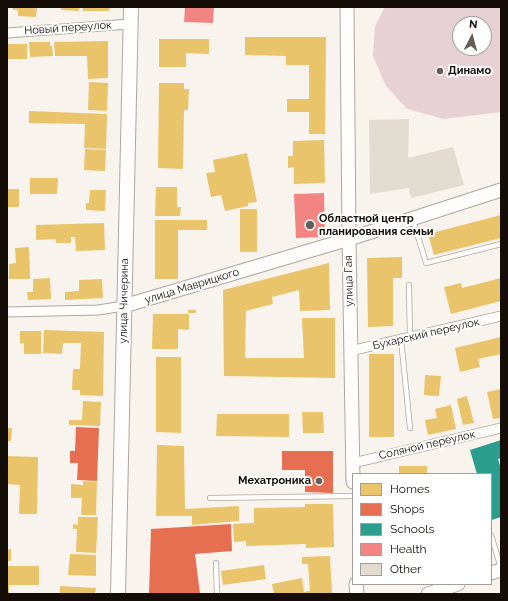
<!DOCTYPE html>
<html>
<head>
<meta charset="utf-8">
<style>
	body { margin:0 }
	#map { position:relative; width:508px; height:601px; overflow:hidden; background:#f9f3ed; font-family:Raleway,sans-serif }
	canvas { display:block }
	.frame { position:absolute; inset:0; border:8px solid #140d08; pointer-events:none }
	.legend { position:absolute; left:352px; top:473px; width:140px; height:112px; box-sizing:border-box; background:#fff; border:1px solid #a19e9c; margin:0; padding:5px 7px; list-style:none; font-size:12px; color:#140d08 }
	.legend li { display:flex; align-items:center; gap:8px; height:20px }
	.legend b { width:20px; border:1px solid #a19e9c }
	.north { position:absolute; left:452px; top:16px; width:40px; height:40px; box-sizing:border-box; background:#fff; border:1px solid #a19e9c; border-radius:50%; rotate:6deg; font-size:11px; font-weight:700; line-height:16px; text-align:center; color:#140d08 }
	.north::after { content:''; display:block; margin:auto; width:14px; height:18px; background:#645e58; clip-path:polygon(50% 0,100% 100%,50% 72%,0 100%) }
</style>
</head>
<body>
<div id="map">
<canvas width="508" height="601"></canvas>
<div class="frame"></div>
<ul class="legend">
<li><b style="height:11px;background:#e9c46a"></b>Homes</li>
<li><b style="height:11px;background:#e76f51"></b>Shops</li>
<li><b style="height:11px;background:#2a9d8f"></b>Schools</li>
<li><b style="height:11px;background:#f28482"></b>Health</li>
<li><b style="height:11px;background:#e2dcd0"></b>Other</li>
</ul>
<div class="north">N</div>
</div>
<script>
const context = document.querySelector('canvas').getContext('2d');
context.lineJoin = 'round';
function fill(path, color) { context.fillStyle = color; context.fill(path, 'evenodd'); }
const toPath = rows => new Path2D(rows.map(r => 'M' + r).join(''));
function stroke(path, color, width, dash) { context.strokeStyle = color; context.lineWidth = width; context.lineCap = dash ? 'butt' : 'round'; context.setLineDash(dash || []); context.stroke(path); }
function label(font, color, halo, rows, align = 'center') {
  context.font = font + ' Raleway,sans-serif'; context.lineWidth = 4; context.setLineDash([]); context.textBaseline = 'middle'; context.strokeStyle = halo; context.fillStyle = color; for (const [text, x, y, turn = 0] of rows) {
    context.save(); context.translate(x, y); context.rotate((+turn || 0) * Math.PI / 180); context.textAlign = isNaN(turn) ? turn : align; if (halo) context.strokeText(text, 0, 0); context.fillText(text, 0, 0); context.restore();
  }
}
fill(toPath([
	[385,7,501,7,501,112,444,119,407,109,386,86,373,56,375,26],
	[460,24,484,24,484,48,460,48]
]), '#e8d1d4');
fill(toPath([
	[13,7,37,7,36,17,18,16,18,10,13,10],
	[61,7,79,7,79,11,61,10],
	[83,7,110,7,109,11,83,11],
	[245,37,326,37,325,134,309,134,309,112,287,112,287,99,309,99,309,65,286,65,286,56,245,55],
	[159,39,209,39,209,54,186,53,186,67,159,67],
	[108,41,108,78,88,79,87,56,55,56,54,42],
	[29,42,50,42,50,46,52,46,53,56,30,57],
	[7,44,27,44,27,59,7,59],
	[89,82,108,83,107,111,88,110],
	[159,83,184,83,184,89,189,89,188,110,184,110,183,169,158,168],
	[29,111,107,114,106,149,84,148,85,124,29,123],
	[324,140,325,183,294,184,294,167,288,168,288,156,293,156,293,141],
	[85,149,106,150,105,171,84,170],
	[247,153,257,202,248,203,248,206,225,211,221,195,211,197,206,173,215,172,213,160],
	[30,178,58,178,57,194,30,194],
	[156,187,177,187,177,207,181,207,180,216,155,216],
	[7,189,19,189,19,207,7,207],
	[90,190,106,190,105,211,86,210,86,203,89,203],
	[240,209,257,209,257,252,240,252],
	[501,215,501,238,434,255,428,234],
	[155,220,207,220,207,230,178,230,178,279,155,279],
	[104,223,105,250,76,251,75,237,71,237,71,243,56,243,56,239,36,240,36,225],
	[29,247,30,279,9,279,9,264,16,263,15,248],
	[402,257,402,278,393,278,393,326,368,327,367,258],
	[329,263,330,310,300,311,299,290,272,297,273,304,246,311,245,358,304,358,302,318,335,318,335,378,224,376,223,290],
	[50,278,51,299,28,300,27,292,33,292,33,279],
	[501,278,501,301,451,314,444,287,461,283,462,288],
	[102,279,103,298,65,300,65,292,79,291,79,280],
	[188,310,196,310,196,313,188,313],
	[153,314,189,314,189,330,178,329,178,349,152,349],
	[44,330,104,332,103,396,80,395,80,390,72,390,73,369,80,369,81,343,63,343,62,354,43,353],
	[20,331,41,331,41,354,24,354,24,343,20,344],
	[501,337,501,354,478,359,480,367,460,372,455,348],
	[369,354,394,354,394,437,369,437],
	[156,357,181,357,181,433,156,432],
	[425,375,441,376,439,396,424,395],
	[501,389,501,418,493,419,487,392],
	[467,396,474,423,463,425,457,399],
	[83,401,101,402,100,426,69,425,69,420,82,420],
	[451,405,456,429,428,435,425,420,437,418,435,409],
	[302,412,323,412,324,433,303,433],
	[217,414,289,414,289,437,216,436],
	[7,428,12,428,11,441,7,441],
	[157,445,184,446,185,509,239,506,239,521,192,525,192,516,156,516],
	[7,456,38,457,37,514,19,514,20,485,7,484],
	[399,466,427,466,427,474,399,474],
	[83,481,97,482,96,515,81,515,82,498,71,498,71,484,83,485],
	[305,504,333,504,334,547,306,548,306,544,246,546,246,541,234,542,233,524,254,523,254,508,305,507],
	[78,517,98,517,96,553,76,552,77,529,73,529,73,524,78,525],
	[11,549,11,561,7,561,7,550],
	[70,554,96,555,96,576,68,575],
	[330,556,332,594,274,594,272,584,302,578,304,592,310,591,308,564,302,564,302,557],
	[264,565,266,579,223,585,221,571],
	[7,566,39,566,39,585,9,585,9,594,7,594],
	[60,586,96,588,95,594,60,594]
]), '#e9c46a');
fill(toPath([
	[76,427,99,428,97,481,77,480,78,463,70,463,70,451,75,451],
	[282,451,333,451,333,493,305,492,305,470,282,470],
	[231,524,232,551,195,554,200,594,149,594,151,529]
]), '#e76f51');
fill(toPath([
	[501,440,501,458,498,459,501,469,501,517,492,520,491,474,477,474,470,450]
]), '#2a9d8f');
fill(toPath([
	[185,7,214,7,213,23,184,22],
	[324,193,325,237,296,238,294,194]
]), '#f28482');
fill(toPath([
	[409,119,408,158,453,147,464,185,411,198,409,188,370,194,369,120]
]), '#e2dcd0');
const lane = toPath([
	[413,220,426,263,501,244],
	[409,285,410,337],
	[401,339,410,428],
	[210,498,353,496],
	[491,535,501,568],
	[216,563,217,594]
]);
const street = toPath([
	[7,33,130,24],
	[7,312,98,310,124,306],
	[350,351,501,316],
	[353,463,501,428]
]);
const secondary = toPath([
	[347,7,349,239,353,482],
	[124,306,349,239,501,190],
	[491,573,501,570],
	[356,584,357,594],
	[428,594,458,584]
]);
const primary = toPath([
	[118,594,131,7]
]);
stroke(lane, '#ada7a1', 6);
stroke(street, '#ada7a1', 11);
stroke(secondary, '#ada7a1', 15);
stroke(primary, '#ada7a1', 16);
stroke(lane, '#fefdfc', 4.5);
stroke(street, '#fefdfc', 9);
stroke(secondary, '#fefdfc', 13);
stroke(primary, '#fefdfc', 14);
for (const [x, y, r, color] of [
	[440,71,4,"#645e58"],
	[310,225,5,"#645e58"],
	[319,481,4,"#645e58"]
]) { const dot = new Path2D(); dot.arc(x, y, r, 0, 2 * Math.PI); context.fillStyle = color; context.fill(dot); stroke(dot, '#fff', 1.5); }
label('11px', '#140d08', '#fff', [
	["Новый переулок",68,28,-4],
	["улица Гая",349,281,-91],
	["улица Маврицкого",192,286,-17],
	["улица Чичерина",124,301,-89],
	["Бухарский переулок",426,334,-13],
	["Соляной переулок",427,445,-13]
]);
label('bold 11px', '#140d08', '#fff', [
	["Динамо",448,71],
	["Областной центр",319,219],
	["планирования семьи",319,232],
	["Мехатроника",311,481,"right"]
], 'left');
</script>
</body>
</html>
